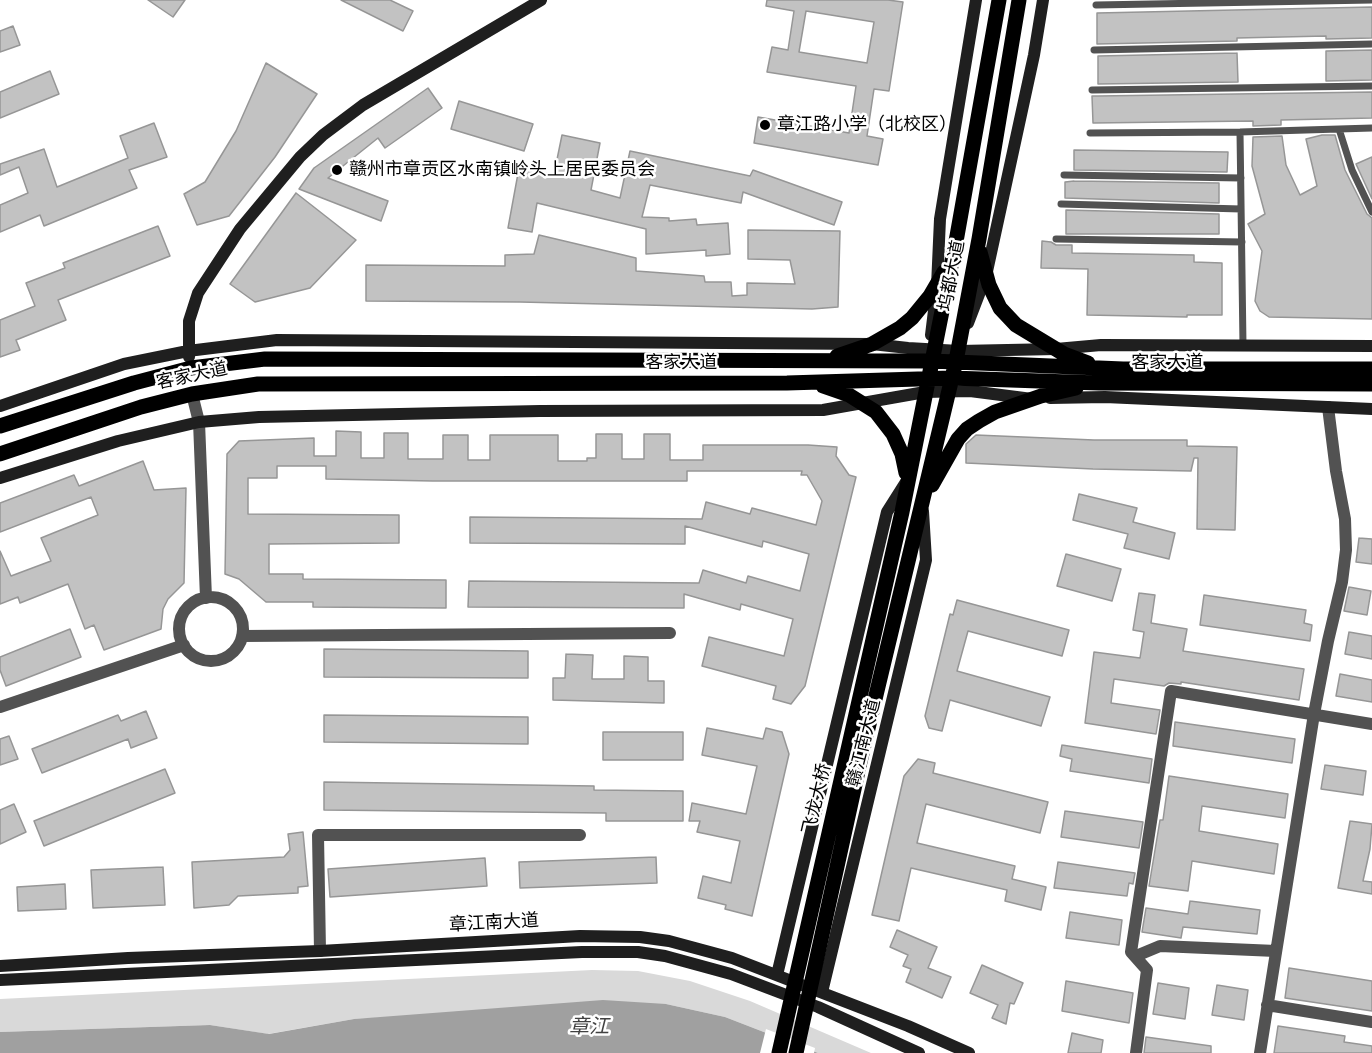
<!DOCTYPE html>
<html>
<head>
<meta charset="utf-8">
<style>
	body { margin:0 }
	canvas { display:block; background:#fff }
</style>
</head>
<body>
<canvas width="1372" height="1053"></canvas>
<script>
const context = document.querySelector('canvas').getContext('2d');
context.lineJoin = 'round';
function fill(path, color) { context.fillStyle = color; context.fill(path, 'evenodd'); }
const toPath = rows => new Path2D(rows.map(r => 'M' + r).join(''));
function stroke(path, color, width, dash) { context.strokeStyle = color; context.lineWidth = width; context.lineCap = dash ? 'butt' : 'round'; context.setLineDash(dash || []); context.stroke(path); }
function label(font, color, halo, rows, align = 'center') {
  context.font = font + ' Karla,"Noto Sans SC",sans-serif'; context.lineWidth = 5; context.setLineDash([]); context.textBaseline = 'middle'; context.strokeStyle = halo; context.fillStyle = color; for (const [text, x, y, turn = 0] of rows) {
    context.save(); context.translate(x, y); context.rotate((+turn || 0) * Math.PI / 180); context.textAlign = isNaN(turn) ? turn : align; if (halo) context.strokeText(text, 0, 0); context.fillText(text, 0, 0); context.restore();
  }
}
fill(toPath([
	[592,970,638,971,690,981,750,1001,871,1053,818,1053,725,1017,666,1004,354,1019,268,1034,210,1025,0,1032,0,999]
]), '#d9d9d9');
fill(toPath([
	[603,1000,666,1004,725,1017,818,1053,0,1053,0,1032,210,1025,269,1034,354,1019]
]), '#a0a0a0');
fill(toPath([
	[766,1029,815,1048,814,1053,760,1053]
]), '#fff');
const building = toPath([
	[148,0,185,0,173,17,148,0],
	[341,0,390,0,413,11,403,31,341,0],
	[767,0,888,0,903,2,889,91,874,89,867,136,883,139,878,165,754,143,758,117,849,133,856,86,767,72,772,47,788,50,794,11,766,6,767,0],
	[806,11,874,22,867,63,799,52,806,11],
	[1372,7,1372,38,1326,39,1326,36,1237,38,1237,41,1097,44,1097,13,1372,7],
	[13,26,20,45,0,52,0,31,13,26],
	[1372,50,1372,80,1326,81,1326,51,1372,50],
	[1237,53,1238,82,1098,84,1098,56,1237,53],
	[266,63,317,94,275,157,229,216,197,225,184,194,205,182,236,131,266,63],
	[50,71,59,94,0,118,0,92,50,71],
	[428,88,442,108,385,148,378,138,328,178,388,201,381,221,299,189,314,168,428,88],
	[1372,92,1372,118,1281,120,1281,125,1253,126,1253,121,1093,123,1092,96,1098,96,1372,92],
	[459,101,533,124,524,151,451,129,459,101],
	[154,123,167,157,129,170,137,188,44,226,40,215,0,232,0,205,28,193,19,167,0,175,0,164,44,149,57,187,128,158,120,136,154,123],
	[562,135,600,143,591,190,620,198,630,151,750,176,753,170,842,202,834,225,743,192,741,203,650,185,642,217,669,218,669,221,696,219,697,225,728,223,730,254,706,256,706,250,646,254,646,229,537,203,532,232,508,228,519,168,554,174,562,135],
	[1322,135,1335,135,1345,170,1367,214,1372,218,1372,319,1269,317,1260,311,1255,301,1262,251,1248,224,1265,214,1252,166,1253,137,1282,136,1286,165,1300,195,1317,186,1306,139,1322,135],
	[1074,150,1228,152,1227,172,1074,170,1074,150],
	[1372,157,1372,199,1356,164,1372,157],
	[1074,181,1219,183,1219,203,1065,198,1065,182,1074,181],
	[296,193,356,240,310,288,255,302,230,284,296,193],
	[1066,210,1219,214,1219,234,1066,234,1066,210],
	[158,226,170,256,58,300,66,320,16,340,20,350,0,357,0,320,35,306,26,283,65,268,63,263,158,226],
	[748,230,840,231,838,307,812,309,520,302,366,301,366,265,505,266,505,255,534,254,539,235,636,258,636,271,704,276,705,282,731,282,732,296,747,295,747,283,795,284,790,260,748,259,748,230],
	[1042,241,1051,242,1056,245,1072,245,1072,253,1194,255,1194,262,1222,263,1222,315,1187,315,1187,317,1087,315,1088,269,1041,268,1042,241],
	[336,431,361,432,361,458,384,458,384,433,408,433,408,459,443,459,443,435,468,435,468,460,490,460,490,435,558,435,558,461,587,461,587,458,596,458,596,434,622,434,622,459,644,459,644,434,670,434,670,460,703,460,703,445,808,445,837,447,836,456,849,475,856,477,805,686,791,704,773,699,776,686,702,666,709,637,784,656,793,619,741,604,740,610,684,594,684,608,468,607,469,581,699,583,703,570,746,583,748,576,800,591,809,554,763,541,762,547,685,526,685,544,470,543,470,517,702,519,706,502,750,514,752,508,816,525,822,501,807,475,801,475,802,471,687,471,687,481,433,481,326,479,326,466,277,466,277,478,248,478,248,514,399,515,399,543,269,544,269,574,303,574,303,579,446,580,446,608,313,607,313,602,266,602,239,579,225,574,227,454,239,441,314,438,314,456,336,456,336,431],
	[976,435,1094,440,1187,440,1187,446,1237,447,1235,530,1197,529,1198,458,1194,458,1191,471,1093,469,966,463,966,444,976,435],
	[143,461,154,490,186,488,184,583,168,599,163,609,161,629,104,650,94,625,85,629,68,584,20,603,18,597,0,604,0,551,11,576,51,561,41,538,98,515,91,497,0,532,0,503,74,475,79,486,143,461],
	[1079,494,1137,508,1133,522,1175,533,1169,559,1124,548,1128,534,1073,520,1079,494],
	[1359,538,1372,539,1372,564,1356,562,1359,538],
	[1066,554,1121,569,1112,601,1057,586,1066,554],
	[1349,587,1371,591,1367,615,1344,611,1349,587],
	[1139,593,1155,595,1151,623,1187,629,1183,651,1304,669,1299,700,1181,682,1181,684,1169,683,1164,686,1114,679,1111,703,1160,710,1156,734,1085,723,1094,652,1140,658,1144,632,1133,630,1139,593],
	[1204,595,1306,610,1304,623,1312,625,1310,641,1200,625,1204,595],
	[957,600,1069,630,1062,656,968,631,957,671,1050,697,1041,726,950,700,942,731,929,728,925,716,950,614,953,615,957,600],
	[70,629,81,657,6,686,0,670,0,657,70,629],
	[1349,632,1372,636,1372,659,1345,654,1349,632],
	[324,649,528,651,528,678,324,677,324,649],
	[566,654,593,655,592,679,624,679,624,656,648,657,648,681,664,681,664,703,553,700,553,678,565,678,566,654],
	[1340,674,1372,680,1372,702,1336,696,1340,674],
	[146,711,157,738,131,748,128,739,42,773,32,749,118,715,121,721,146,711],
	[324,715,528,717,528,744,324,742,324,715],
	[1175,722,1295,739,1292,763,1173,746,1175,722],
	[707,728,763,739,766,728,782,732,789,754,752,916,725,909,726,905,698,898,703,876,731,883,740,841,697,832,700,821,689,821,692,803,746,814,757,766,702,755,707,728],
	[603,732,683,732,683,760,603,760,603,732],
	[9,736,18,759,0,765,0,739,9,736],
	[1062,745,1152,759,1149,783,1070,771,1072,759,1060,756,1062,745],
	[918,759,935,763,933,773,1048,802,1040,833,926,804,917,843,1015,866,1012,879,1046,887,1041,910,1005,901,1007,890,911,868,899,921,872,915,904,776,918,759],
	[1325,765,1366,771,1363,795,1321,789,1325,765],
	[165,769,175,793,44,846,34,821,165,769],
	[1169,776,1288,794,1285,818,1202,806,1199,831,1278,844,1274,874,1192,861,1188,891,1149,886,1160,820,1163,820,1169,776],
	[324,782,594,786,594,790,683,791,683,821,606,821,606,813,324,810,324,782],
	[14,804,26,832,0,844,0,810,14,804],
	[1065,811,1143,822,1139,848,1061,837,1065,811],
	[1350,821,1372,824,1370,849,1363,881,1372,882,1372,894,1338,888,1350,821],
	[303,832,308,886,298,887,298,893,238,896,229,905,194,908,192,862,284,857,290,850,288,834,303,832],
	[656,857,657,883,520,888,519,862,656,857],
	[485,858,487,886,330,897,328,869,485,858],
	[1058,862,1135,873,1133,884,1129,883,1127,896,1054,888,1058,862],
	[163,867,165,905,93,908,91,870,163,867],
	[65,884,66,909,18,911,17,887,65,884],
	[1190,901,1260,910,1257,934,1183,927,1181,938,1142,932,1146,908,1188,914,1190,901],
	[1070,912,1122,920,1119,945,1066,938,1070,912],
	[897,930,937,947,928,968,951,977,942,998,906,982,911,969,903,966,908,955,890,947,897,930],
	[982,965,1023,983,1014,1004,1010,1003,1006,1024,992,1018,998,1005,970,993,982,965],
	[1289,968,1372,981,1372,1011,1285,998,1289,968],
	[1066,981,1133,993,1129,1023,1062,1011,1066,981],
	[1158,983,1189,988,1185,1019,1153,1014,1158,983],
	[1217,985,1248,990,1244,1020,1212,1015,1217,985],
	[1278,1026,1345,1036,1344,1042,1372,1046,1372,1053,1274,1053,1278,1026],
	[1072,1033,1103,1040,1101,1053,1068,1053,1072,1033],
	[1146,1037,1211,1046,1211,1053,1144,1053,1146,1037]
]);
fill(building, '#c2c2c2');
stroke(building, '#969696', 1.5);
stroke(toPath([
	[1096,5,1372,0],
	[1094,50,1372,44],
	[1092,90,1372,86],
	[1339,129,1352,170,1372,212],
	[1240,132,1243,345],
	[1090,133,1240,132,1372,128],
	[1064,175,1241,178],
	[1061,204,1241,209],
	[1056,239,1242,242]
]), '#525252', 7);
stroke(toPath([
	[192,394,199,422,206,598],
	'179 629a32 32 0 1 1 64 0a32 32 0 1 1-64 0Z',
	[242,636,670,633],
	[0,707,184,645],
	[320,951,318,835,580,835],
	[1136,956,1160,946,1276,951],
	[1267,1005,1372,1022],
	[1136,1053,1147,970,1131,952,1171,691,1372,724],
	[1260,1053,1314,714,1328,641,1342,582,1346,550,1345,519,1336,471,1328,407]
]), '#525252', 12);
stroke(toPath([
	[968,323,986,276,1034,55,1043,0],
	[931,335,937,286,940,219,976,0],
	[189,357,189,321,198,293,240,229,300,157,323,135,363,105,541,0],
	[1050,398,1105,397,1372,409],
	[0,406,124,364,188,351,277,340,872,344,908,348,959,351,1056,349,1101,345,1372,346],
	[0,478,118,441,199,422,259,417,540,411,823,410,925,392,970,391,1032,399],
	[0,966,128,958,320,951,580,936,640,937,669,941,732,958,908,1026,969,1053],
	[777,975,887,512,906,482],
	[0,980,582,952,638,952,665,956,731,974,818,1007,919,1053],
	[822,992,926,560,923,511]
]), '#1f1f1f', 12);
stroke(toPath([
	[980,252,989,285,1000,308,1016,325,1064,354,1088,363],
	[837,356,872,344,900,328,912,318,930,296,944,272],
	[823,386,849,395,876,412,893,434,902,454,906,473],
	[0,426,134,383,191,368,265,359,931,361,1123,369,1372,369],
	[0,454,141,407,192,394,258,384,787,383,951,378,1099,383,1372,384],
	[932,485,958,439,967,429,979,421,995,412,1041,396,1076,388],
	[779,1053,902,512,957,236,999,0],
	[796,1053,860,762,956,361,979,239,1019,0]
]), '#000', 15);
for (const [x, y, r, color] of [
	[765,125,6,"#000"],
	[337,170,6,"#000"]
]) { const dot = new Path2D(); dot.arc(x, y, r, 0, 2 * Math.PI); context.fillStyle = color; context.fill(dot); stroke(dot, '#fff', 2); }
label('18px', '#000', '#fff', [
	["章江路小学（北校区）",777,125],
	["赣州市章贡区水南镇岭头上居民委员会",349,170]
], 'left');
label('18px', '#000', '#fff', [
	["坞都大道",952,276,-79],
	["客家大道",681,363],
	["客家大道",1167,363],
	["客家大道",192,376,-12],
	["赣江南大道",864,743,-76],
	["飞龙大桥",817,799,-77],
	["章江南大道",494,923,-3]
]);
label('italic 20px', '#414141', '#fff', [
	["章江",589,1027]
]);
</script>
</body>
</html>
